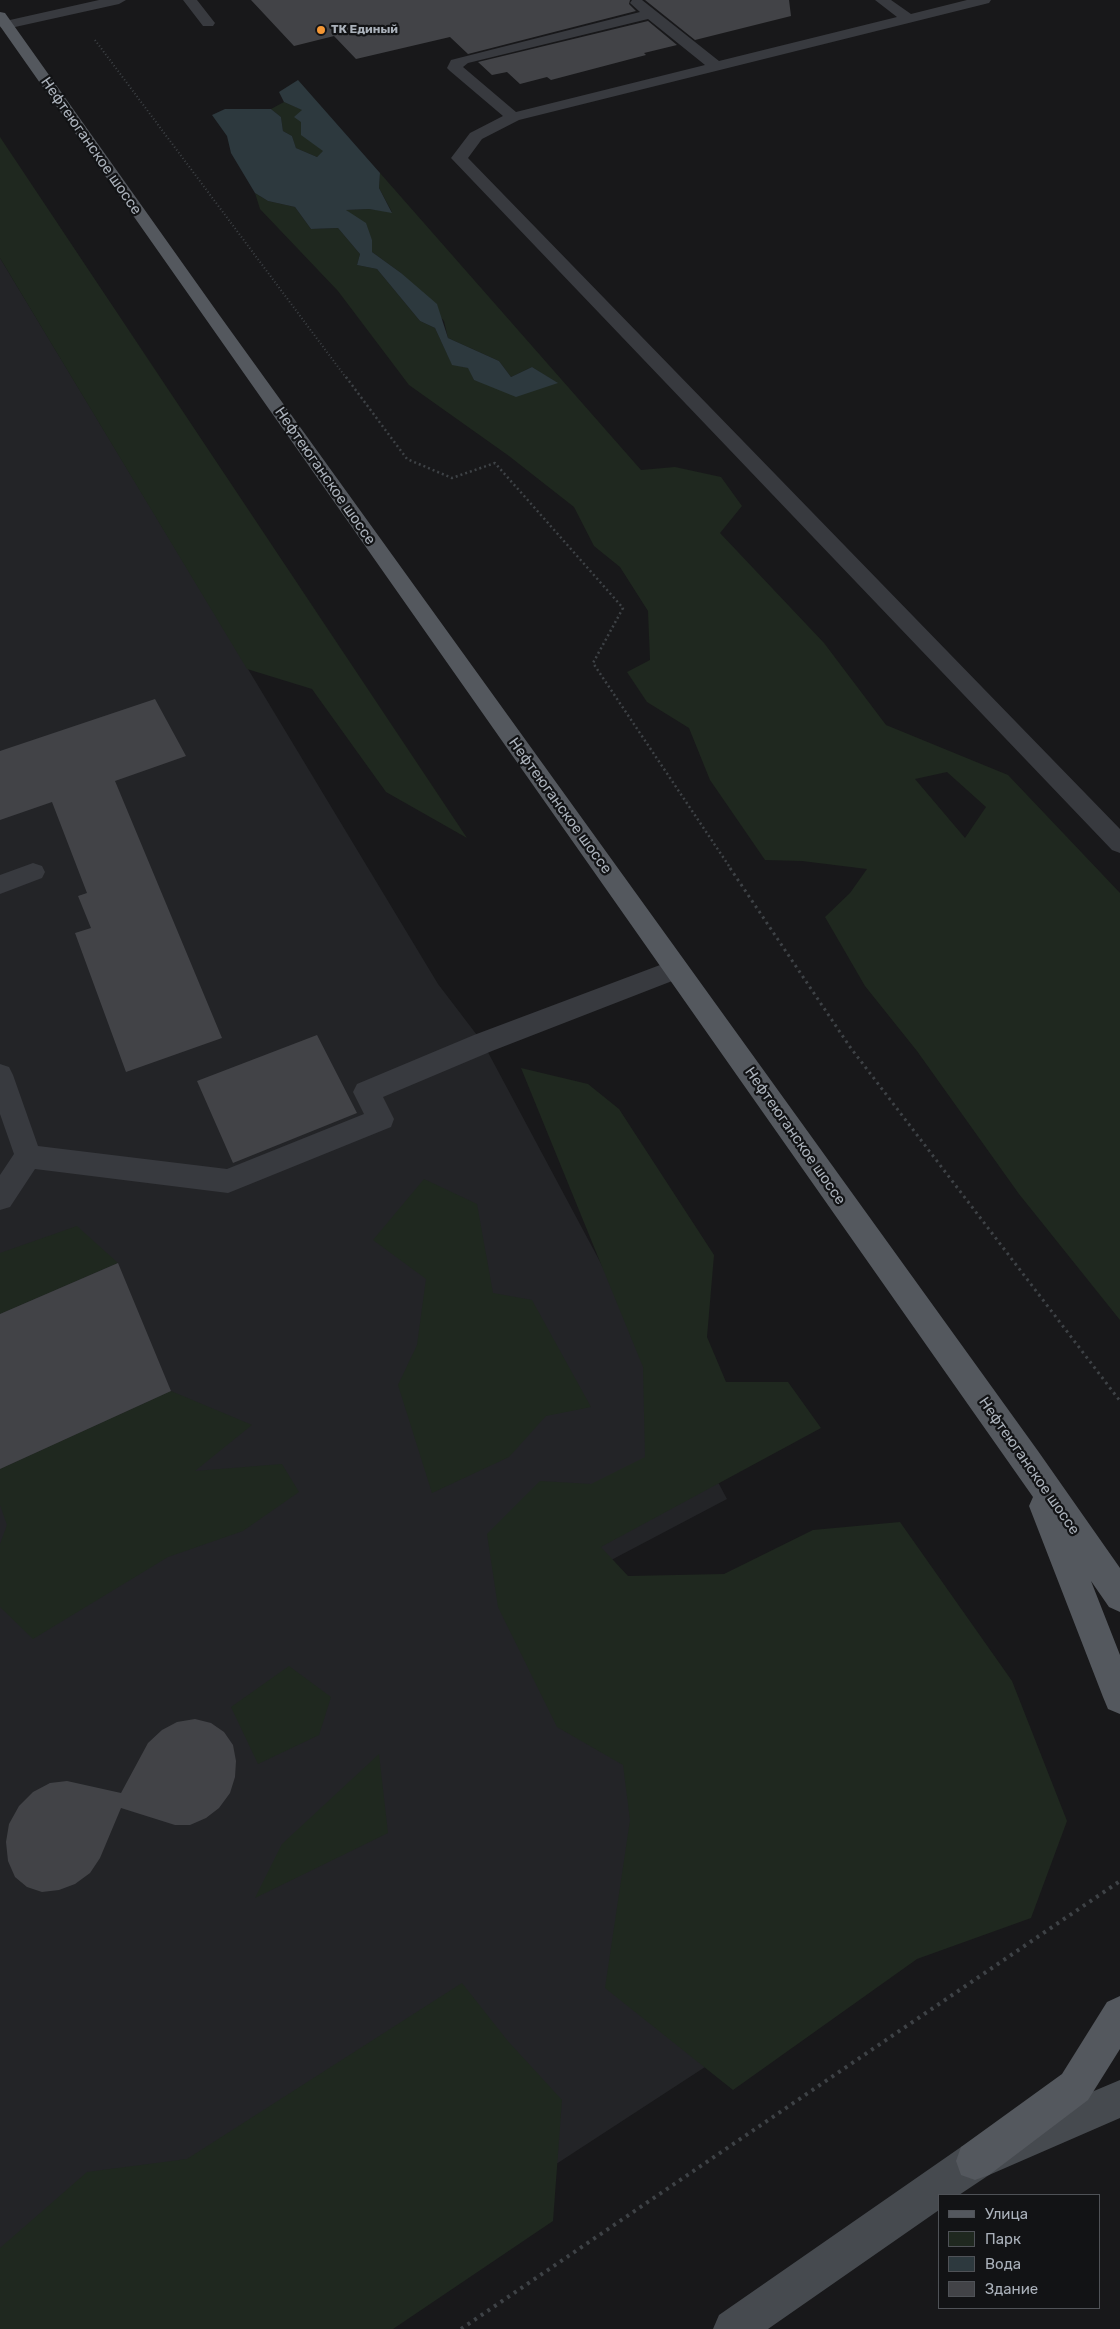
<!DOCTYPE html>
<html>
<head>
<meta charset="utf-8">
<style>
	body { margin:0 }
	#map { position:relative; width:1120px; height:2329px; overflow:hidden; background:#18181a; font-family:Rubik,sans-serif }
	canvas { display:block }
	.legend { position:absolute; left:938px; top:2194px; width:162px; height:115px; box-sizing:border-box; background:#121315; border:1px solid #4f5257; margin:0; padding:6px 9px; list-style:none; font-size:15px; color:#aab1ba }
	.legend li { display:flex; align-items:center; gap:10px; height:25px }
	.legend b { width:25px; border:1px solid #4f5257 }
</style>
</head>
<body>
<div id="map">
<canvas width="1120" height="2329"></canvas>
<ul class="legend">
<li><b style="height:6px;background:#54585e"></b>Улица</li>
<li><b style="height:14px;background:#1f281f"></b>Парк</li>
<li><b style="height:14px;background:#2d393e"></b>Вода</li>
<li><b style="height:14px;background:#424347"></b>Здание</li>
</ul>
</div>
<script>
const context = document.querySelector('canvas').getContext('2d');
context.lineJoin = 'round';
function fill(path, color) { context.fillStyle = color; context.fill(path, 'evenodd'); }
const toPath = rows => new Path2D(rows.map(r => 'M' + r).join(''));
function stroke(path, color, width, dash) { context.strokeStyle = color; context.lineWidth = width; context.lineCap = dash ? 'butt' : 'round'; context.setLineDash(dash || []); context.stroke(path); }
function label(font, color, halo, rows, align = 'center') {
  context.font = font + ' Rubik,sans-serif'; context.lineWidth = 4.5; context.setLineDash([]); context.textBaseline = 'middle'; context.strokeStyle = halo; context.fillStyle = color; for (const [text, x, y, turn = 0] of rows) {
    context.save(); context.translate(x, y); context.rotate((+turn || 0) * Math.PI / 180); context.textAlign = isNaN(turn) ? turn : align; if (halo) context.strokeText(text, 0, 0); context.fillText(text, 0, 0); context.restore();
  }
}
fill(toPath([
	[0,258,438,984,483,1043,727,1499,579,1577,946,1910,303,2329,0,2329]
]), '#232427');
fill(toPath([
	[284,102,303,110,301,122,324,151,317,157,296,148,292,136,283,131,281,117,271,109],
	[0,137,467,838,386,792,312,689,247,669,0,258],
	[380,173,641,470,675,467,721,477,742,506,720,533,824,643,886,725,1008,775,1120,893,1120,1320,1019,1194,917,1051,865,986,825,917,850,893,867,869,802,861,765,860,710,780,689,728,647,702,627,672,650,660,648,611,620,567,594,546,574,507,509,456,409,385,338,291,260,209,255,193,268,201,295,207,311,229,338,228,360,254,357,265,377,269,420,321,435,328,452,364,469,368,474,380,557,383,532,367,511,377,499,361,448,338,444,321,401,273,372,252,372,240,346,210,369,209,392,212,379,188],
	[947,772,986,807,965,838,915,779],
	[521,1068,588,1084,619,1109,714,1255,707,1337,726,1382,788,1382,821,1428,601,1547,628,1576,724,1574,813,1530,900,1522,1012,1681,1067,1821,1031,1918,917,1959,733,2090,605,1988,630,1820,623,1765,557,1727,498,1607,487,1534,540,1481,591,1484,645,1457,643,1367],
	[424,1179,477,1204,493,1293,532,1300,591,1407,546,1416,509,1457,432,1493,398,1385,417,1345,426,1279,373,1240],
	[77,1226,118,1263,0,1314,0,1253],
	[171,1391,252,1425,195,1471,282,1464,299,1492,243,1531,168,1557,33,1639,0,1607,0,1544,7,1525,0,1505,0,1469],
	[289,1666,331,1697,319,1735,258,1764,231,1707],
	[379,1754,388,1833,255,1898,282,1844],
	[462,1983,507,2040,562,2100,553,2221,393,2329,0,2329,0,2248,87,2172,187,2159]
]), '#1f281f');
fill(toPath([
	[298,80,380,173,379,188,392,213,369,209,346,210,366,223,372,240,372,252,401,273,437,304,448,338,499,361,511,377,532,367,558,383,516,397,474,380,468,368,452,365,435,328,420,321,377,269,357,265,360,254,338,228,311,229,295,207,268,201,255,193,231,153,227,136,212,115,225,109,271,109,281,117,283,131,292,136,296,148,317,157,323,151,301,135,301,122,294,117,302,110,284,102,279,92]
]), '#2d393e');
fill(toPath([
	[251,0,630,0,629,4,636,11,468,54,450,37,356,59,334,36,294,46],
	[645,0,789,0,791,16,695,40],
	[648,21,677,45,644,53,646,55,551,80,547,77,520,84,507,72,492,75,478,62],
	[155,699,186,756,115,781,222,1038,126,1072,75,933,91,928,78,896,87,893,52,802,0,820,0,751],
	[317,1035,357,1113,233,1163,197,1081],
	[118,1263,171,1391,0,1469,0,1314],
	[195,1719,211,1723,224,1732,233,1745,236,1761,235,1777,230,1793,219,1808,206,1818,190,1825,175,1825,121,1808,100,1858,90,1873,75,1884,59,1890,42,1892,27,1887,15,1877,8,1861,6,1842,9,1824,19,1806,33,1792,50,1783,67,1781,121,1793,148,1743,162,1730,177,1722]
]), '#424347');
stroke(toPath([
	[95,40,347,379]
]), '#3e4246', 2, [1, 2.5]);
stroke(toPath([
	[346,377,407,459,452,478,495,463,623,608,593,663,731,869]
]), '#3e4246', 2.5, [2, 3]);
stroke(toPath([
	[730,868,850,1047,1120,1401]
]), '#3e4246', 3, [2.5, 4]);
stroke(toPath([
	[461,2329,1120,1881]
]), '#3e4246', 4, [3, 5]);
fill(toPath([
	[99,0,126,0,119,4,6,29,0,27,1,22,99,0],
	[183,0,197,0,215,23,213,26,203,26,183,0],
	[632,0,642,0,719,61,897,17,875,0,891,0,911,14,967,0,991,0,989,3,519,120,482,139,468,158,1120,829,1120,853,1112,850,451,158,470,133,503,116,450,71,447,68,451,60,640,12,630,3,632,0],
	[648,19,705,65,516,112,463,67,468,63,648,19],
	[33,863,42,866,45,872,42,878,0,894,0,875,33,863],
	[676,959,685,962,689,969,685,976,492,1051,383,1097,394,1119,391,1127,238,1189,228,1193,35,1169,10,1207,0,1210,0,1175,14,1154,0,1114,0,1064,9,1067,13,1075,38,1146,227,1169,364,1114,353,1092,357,1084,474,1035,676,959]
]), '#383a3f');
fill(toPath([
	[1120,2080,1120,2118,989,2175,959,2195,939,2195,939,2210,768,2329,713,2329,719,2315,961,2147,1120,2080]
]), '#464a4f');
fill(toPath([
	[0,12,5,13,220,316,1038,1451,1120,1568,1120,1612,1109,1607,1091,1581,1120,1655,1120,1714,1108,1709,1103,1697,1029,1506,1033,1497,0,26,0,12],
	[1120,1996,1120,2049,1088,2100,989,2175,975,2180,961,2175,956,2161,961,2147,1062,2074,1107,2002,1120,1996]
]), '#54585e');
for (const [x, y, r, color] of [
	[321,30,5,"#f59734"]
]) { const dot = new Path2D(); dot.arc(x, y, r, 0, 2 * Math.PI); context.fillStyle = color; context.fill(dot); stroke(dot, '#121315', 2); }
label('bold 12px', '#aab1ba', '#121315', [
	["ТК Единый",331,30]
], 'left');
label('15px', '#aab1ba', '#121315', [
	["Нефтеюганское шоссе",91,146,55],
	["Нефтеюганское шоссе",325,476,55],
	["Нефтеюганское шоссе",560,806,54],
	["Нефтеюганское шоссе",795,1136,55],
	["Нефтеюганское шоссе",1029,1466,55]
]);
</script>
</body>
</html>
